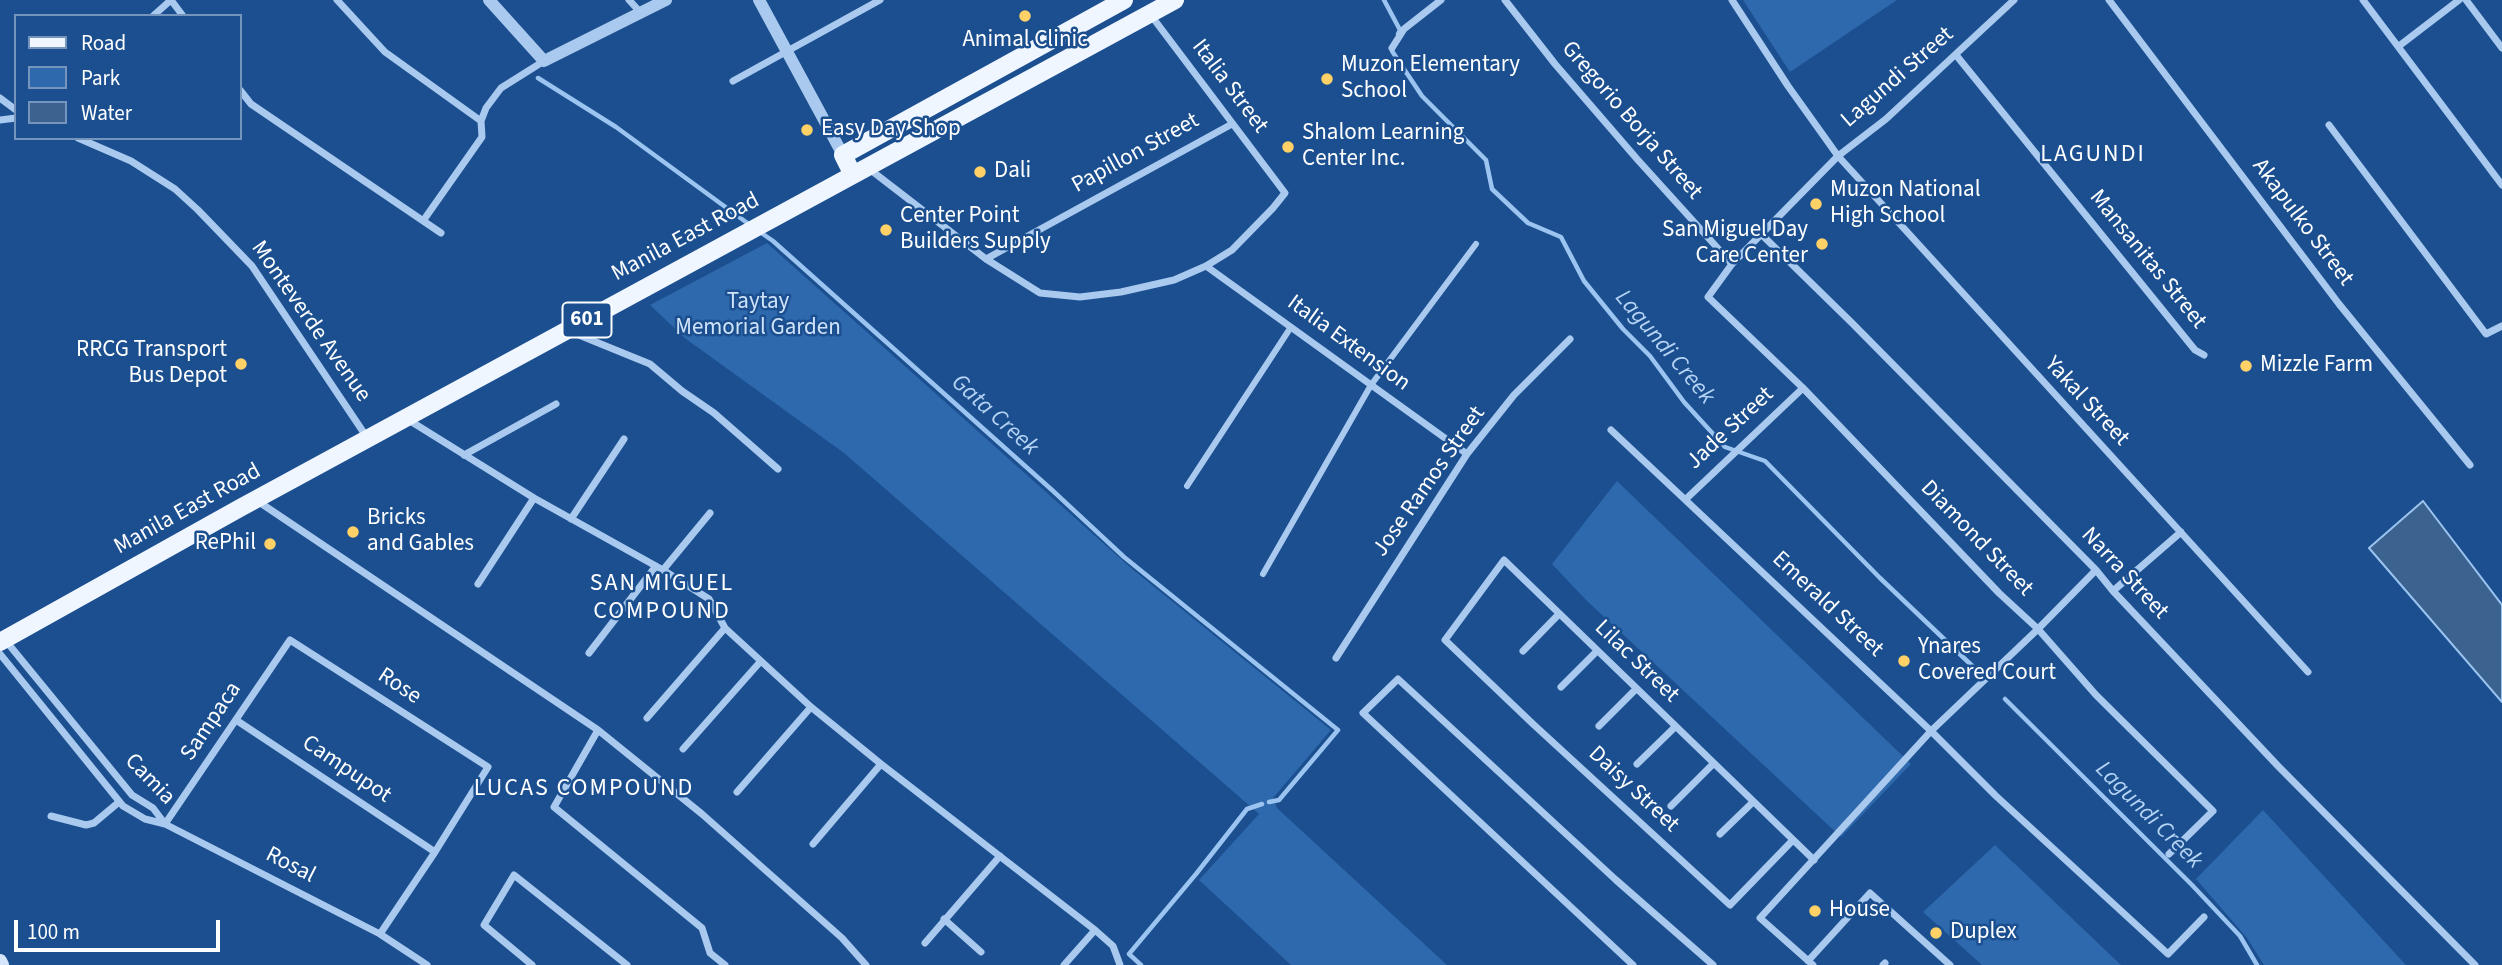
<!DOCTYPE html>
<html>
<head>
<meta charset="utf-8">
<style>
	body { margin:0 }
	#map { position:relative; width:2502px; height:965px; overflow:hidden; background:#1b4f8f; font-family:"Source Sans 3",sans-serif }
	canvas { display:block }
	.legend { position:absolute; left:14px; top:14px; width:228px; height:126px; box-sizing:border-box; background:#1b4f8f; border:2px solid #7695bc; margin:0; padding:9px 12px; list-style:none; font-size:21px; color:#fff }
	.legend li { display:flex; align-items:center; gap:14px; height:35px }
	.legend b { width:35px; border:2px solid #7695bc }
	.scale { position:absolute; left:14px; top:920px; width:206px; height:32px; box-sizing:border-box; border:4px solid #fff; border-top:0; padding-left:9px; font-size:21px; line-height:24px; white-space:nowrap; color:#fff; -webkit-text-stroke:5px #1b4f8f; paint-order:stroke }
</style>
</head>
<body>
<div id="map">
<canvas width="2502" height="965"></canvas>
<ul class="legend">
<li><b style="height:9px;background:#f0f6ff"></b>Road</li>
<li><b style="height:19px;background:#2e69ad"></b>Park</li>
<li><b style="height:19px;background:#3c6290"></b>Water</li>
</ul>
<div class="scale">100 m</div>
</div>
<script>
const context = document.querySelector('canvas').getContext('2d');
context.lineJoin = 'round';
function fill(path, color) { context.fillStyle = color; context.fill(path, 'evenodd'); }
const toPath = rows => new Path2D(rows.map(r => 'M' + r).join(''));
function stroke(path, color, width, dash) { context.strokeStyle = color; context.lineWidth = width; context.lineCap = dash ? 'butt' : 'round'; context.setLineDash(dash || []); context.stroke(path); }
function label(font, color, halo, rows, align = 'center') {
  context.font = font + ' "Source Sans 3",sans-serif'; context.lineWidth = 5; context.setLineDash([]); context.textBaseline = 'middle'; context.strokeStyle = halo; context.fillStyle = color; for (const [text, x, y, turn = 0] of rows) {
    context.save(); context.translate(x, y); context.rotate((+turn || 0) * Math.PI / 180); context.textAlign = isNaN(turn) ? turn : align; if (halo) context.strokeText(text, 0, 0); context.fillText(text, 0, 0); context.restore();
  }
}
fill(toPath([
	[1743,0,1897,0,1790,72],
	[767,243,1131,568,1331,730,1273,798,1277,808,1447,965,1291,965,1199,880,1259,814,844,453,686,339,650,305],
	[1617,481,1911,764,1841,837,1586,600,1552,564],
	[2263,810,2406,965,2264,965,2247,938,2196,879],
	[1995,845,2121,965,1982,965,1923,912]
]), '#2e69ad');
const water = toPath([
	[2423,501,2502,605,2502,702,2369,548,2423,501]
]);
fill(water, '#3c6290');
stroke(water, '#9cc4f0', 2);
stroke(toPath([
	[1384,0,1400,30,1398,34],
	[1393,48,1392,51,1422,96,1486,160,1492,189,1528,223,1561,237,1584,281,1623,329,1650,356,1684,402,1725,447,1765,461,1880,578,1986,679],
	[538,78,616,127,750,225],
	[760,232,773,241,1052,490,1124,557,1338,730,1279,800,1269,802],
	[2005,699,2192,885,2240,936,2257,965],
	[1141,965,1129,954,1196,874,1247,809,1262,804]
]), '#9cc4f0', 4.5);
stroke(toPath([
	[1187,486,1291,327],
	[1263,574,1371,385,1476,244]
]), '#a9c9ee', 6);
stroke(toPath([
	[171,0,183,16],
	[337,0,385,52,481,121],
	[629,0,641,13],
	[1505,0,1555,64,1637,159,1732,264],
	[1732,0,1788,86,1838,156,2308,672],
	[2014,0,1886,119,1838,156,1732,264,1708,297,1803,388,1999,593,2038,629,2096,695,2213,811,2169,854],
	[2109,0,2339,304,2470,465],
	[2363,0,2502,185],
	[2466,0,2502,48],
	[153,16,171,0],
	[2399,46,2459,0],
	[1392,48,1404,29,1441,0],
	[1956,55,2195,350,2204,355],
	[733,81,880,0],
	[240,90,251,104,441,233],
	[0,98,16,110],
	[0,120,16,118],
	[2329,125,2486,334,2502,326],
	[78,138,131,161,175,189,198,210,252,266,368,439],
	[868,168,986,259,1040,293,1080,297,1121,292,1174,280,1206,266,1232,250,1273,208,1285,193,1150,14],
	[423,221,482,137,481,121,486,108,501,88,544,61],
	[1761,234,1852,323,2096,570,2113,591,2278,766,2475,965],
	[986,259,1232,124],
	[1206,266,1467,454],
	[569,331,650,364,682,391,714,413,778,469],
	[407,419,534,498,663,570,709,599,725,628,811,707,881,764,1095,930,1113,946,1120,965],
	[1611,430,1931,731,1996,796,2168,954,2204,917],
	[464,455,556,404],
	[1686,499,1803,388],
	[256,500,598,730,554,807,702,928,710,953,725,965],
	[571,519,624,439],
	[663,570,710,513],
	[478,584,534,498],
	[2113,591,2181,532],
	[6,641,132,795,153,808,165,824],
	[1523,651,1559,614],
	[589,653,656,566],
	[0,654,123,806,145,819,165,824,380,934,427,965],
	[1336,658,1467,454,1514,395,1570,339],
	[1561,687,1597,651],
	[647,718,725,628],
	[236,720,435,852],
	[1599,726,1636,689],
	[598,730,702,814,842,938,866,965],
	[683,749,760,662],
	[1637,764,1675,727],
	[737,792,811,707],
	[1671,806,1713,764],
	[51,816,86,825,94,823,119,802],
	[165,824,290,640,488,767,435,852,380,934],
	[1720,834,1753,802],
	[1793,840,1730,905,1533,724,1445,640,1504,560,1814,860],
	[813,844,881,764],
	[944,919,981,952],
	[925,943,1000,856],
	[1808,961,1870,893,1950,965],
	[532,965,484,925,514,875,627,965],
	[1064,965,1095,930],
	[1633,965,1363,713,1398,679,1616,880,1713,965],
	[1813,965,1760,918,1931,731,2038,629,2096,570],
	[1883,965,1885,963]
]), '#a9c9ee', 7);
stroke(toPath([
	[489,0,544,61,666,0],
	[759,0,843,155]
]), '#a9c9ee', 12);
stroke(toPath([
	[0,961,2,965]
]), '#d6e6fa', 14);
stroke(toPath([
	[853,175,843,155,1124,0],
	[0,642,240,508,1175,0]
]), '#f0f6ff', 18);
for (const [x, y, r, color] of [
	[1025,16,7,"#ffd166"],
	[1327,79,7,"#ffd166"],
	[807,130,7,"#ffd166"],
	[1288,147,7,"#ffd166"],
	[980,172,7,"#ffd166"],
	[1816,204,7,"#ffd166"],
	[886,230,7,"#ffd166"],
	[1822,244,7,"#ffd166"],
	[241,364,7,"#ffd166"],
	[2246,366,7,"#ffd166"],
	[353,532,7,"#ffd166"],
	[270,544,7,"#ffd166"],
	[1904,661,7,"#ffd166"],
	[1815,911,7,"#ffd166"],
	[1936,933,7,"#ffd166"]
]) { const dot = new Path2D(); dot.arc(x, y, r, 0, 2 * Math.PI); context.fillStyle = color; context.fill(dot); stroke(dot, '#1b4f8f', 2.5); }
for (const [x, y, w] of [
	[587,320,49]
]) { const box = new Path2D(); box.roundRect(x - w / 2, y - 17.5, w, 35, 5); context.fillStyle = '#1b4f8f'; context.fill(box); stroke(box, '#fff', 2); }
label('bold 21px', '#fff', null, [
	["601",587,320]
]);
label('23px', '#fff', '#1b4f8f', [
	["Animal Clinic",1025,41,"center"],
	["Muzon Elementary",1341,66],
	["School",1341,92],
	["Easy Day Shop",821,130],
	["Shalom Learning",1302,134],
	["Center Inc.",1302,160],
	["Dali",994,172],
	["Muzon National",1830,191],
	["High School",1830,217],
	["Center Point",900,217],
	["Builders Supply",900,243],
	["San Miguel Day",1808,231,"right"],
	["Care Center",1808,257,"right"],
	["RRCG Transport",227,351,"right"],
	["Bus Depot",227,377,"right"],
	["Mizzle Farm",2260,366],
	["Bricks",367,519],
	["and Gables",367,545],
	["RePhil",256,544,"right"],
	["Ynares",1918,648],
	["Covered Court",1918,674],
	["House",1829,911],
	["Duplex",1950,933]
], 'left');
label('23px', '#fff', '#1b4f8f', [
	["Lagundi Street",1898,78,-41],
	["Italia Street",1229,87,53],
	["Gregorio Borja Street",1631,121,49],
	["Papillon Street",1136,154,-29],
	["Akapulko Street",2302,223,53],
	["Manila East Road",686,238,-28],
	["Mansanitas Street",2147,260,51],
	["Monteverde Avenue",310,322,55],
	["Italia Extension",1348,344,36],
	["Yakal Street",2086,402,47],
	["Jade Street",1731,429,-43],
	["Jose Ramos Street",1430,482,-55],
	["Manila East Road",188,510,-29],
	["Diamond Street",1976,539,46],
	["Narra Street",2124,574,47],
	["Emerald Street",1827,605,43],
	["Lilac Street",1636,662,44],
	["Rose",399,687,33],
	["Sampaca",212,722,-56],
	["Campupot",346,770,34],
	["Camia",149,780,46],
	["Daisy Street",1633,790,43],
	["Rosal",290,866,27]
]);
label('23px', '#cfe3fa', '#1b4f8f', [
	["Taytay",758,303],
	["Memorial Garden",758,329]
]);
context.letterSpacing = '2px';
label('24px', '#fff', '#1b4f8f', [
	["LAGUNDI",2093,156],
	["SAN MIGUEL",662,585],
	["COMPOUND",662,613],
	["LUCAS COMPOUND",584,790]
]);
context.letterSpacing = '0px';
label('italic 24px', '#b5d3f5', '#1b4f8f', [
	["Lagundi Creek",1664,348,50],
	["Gata Creek",994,416,42],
	["Lagundi Creek",2148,816,45]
]);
</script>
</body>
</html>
